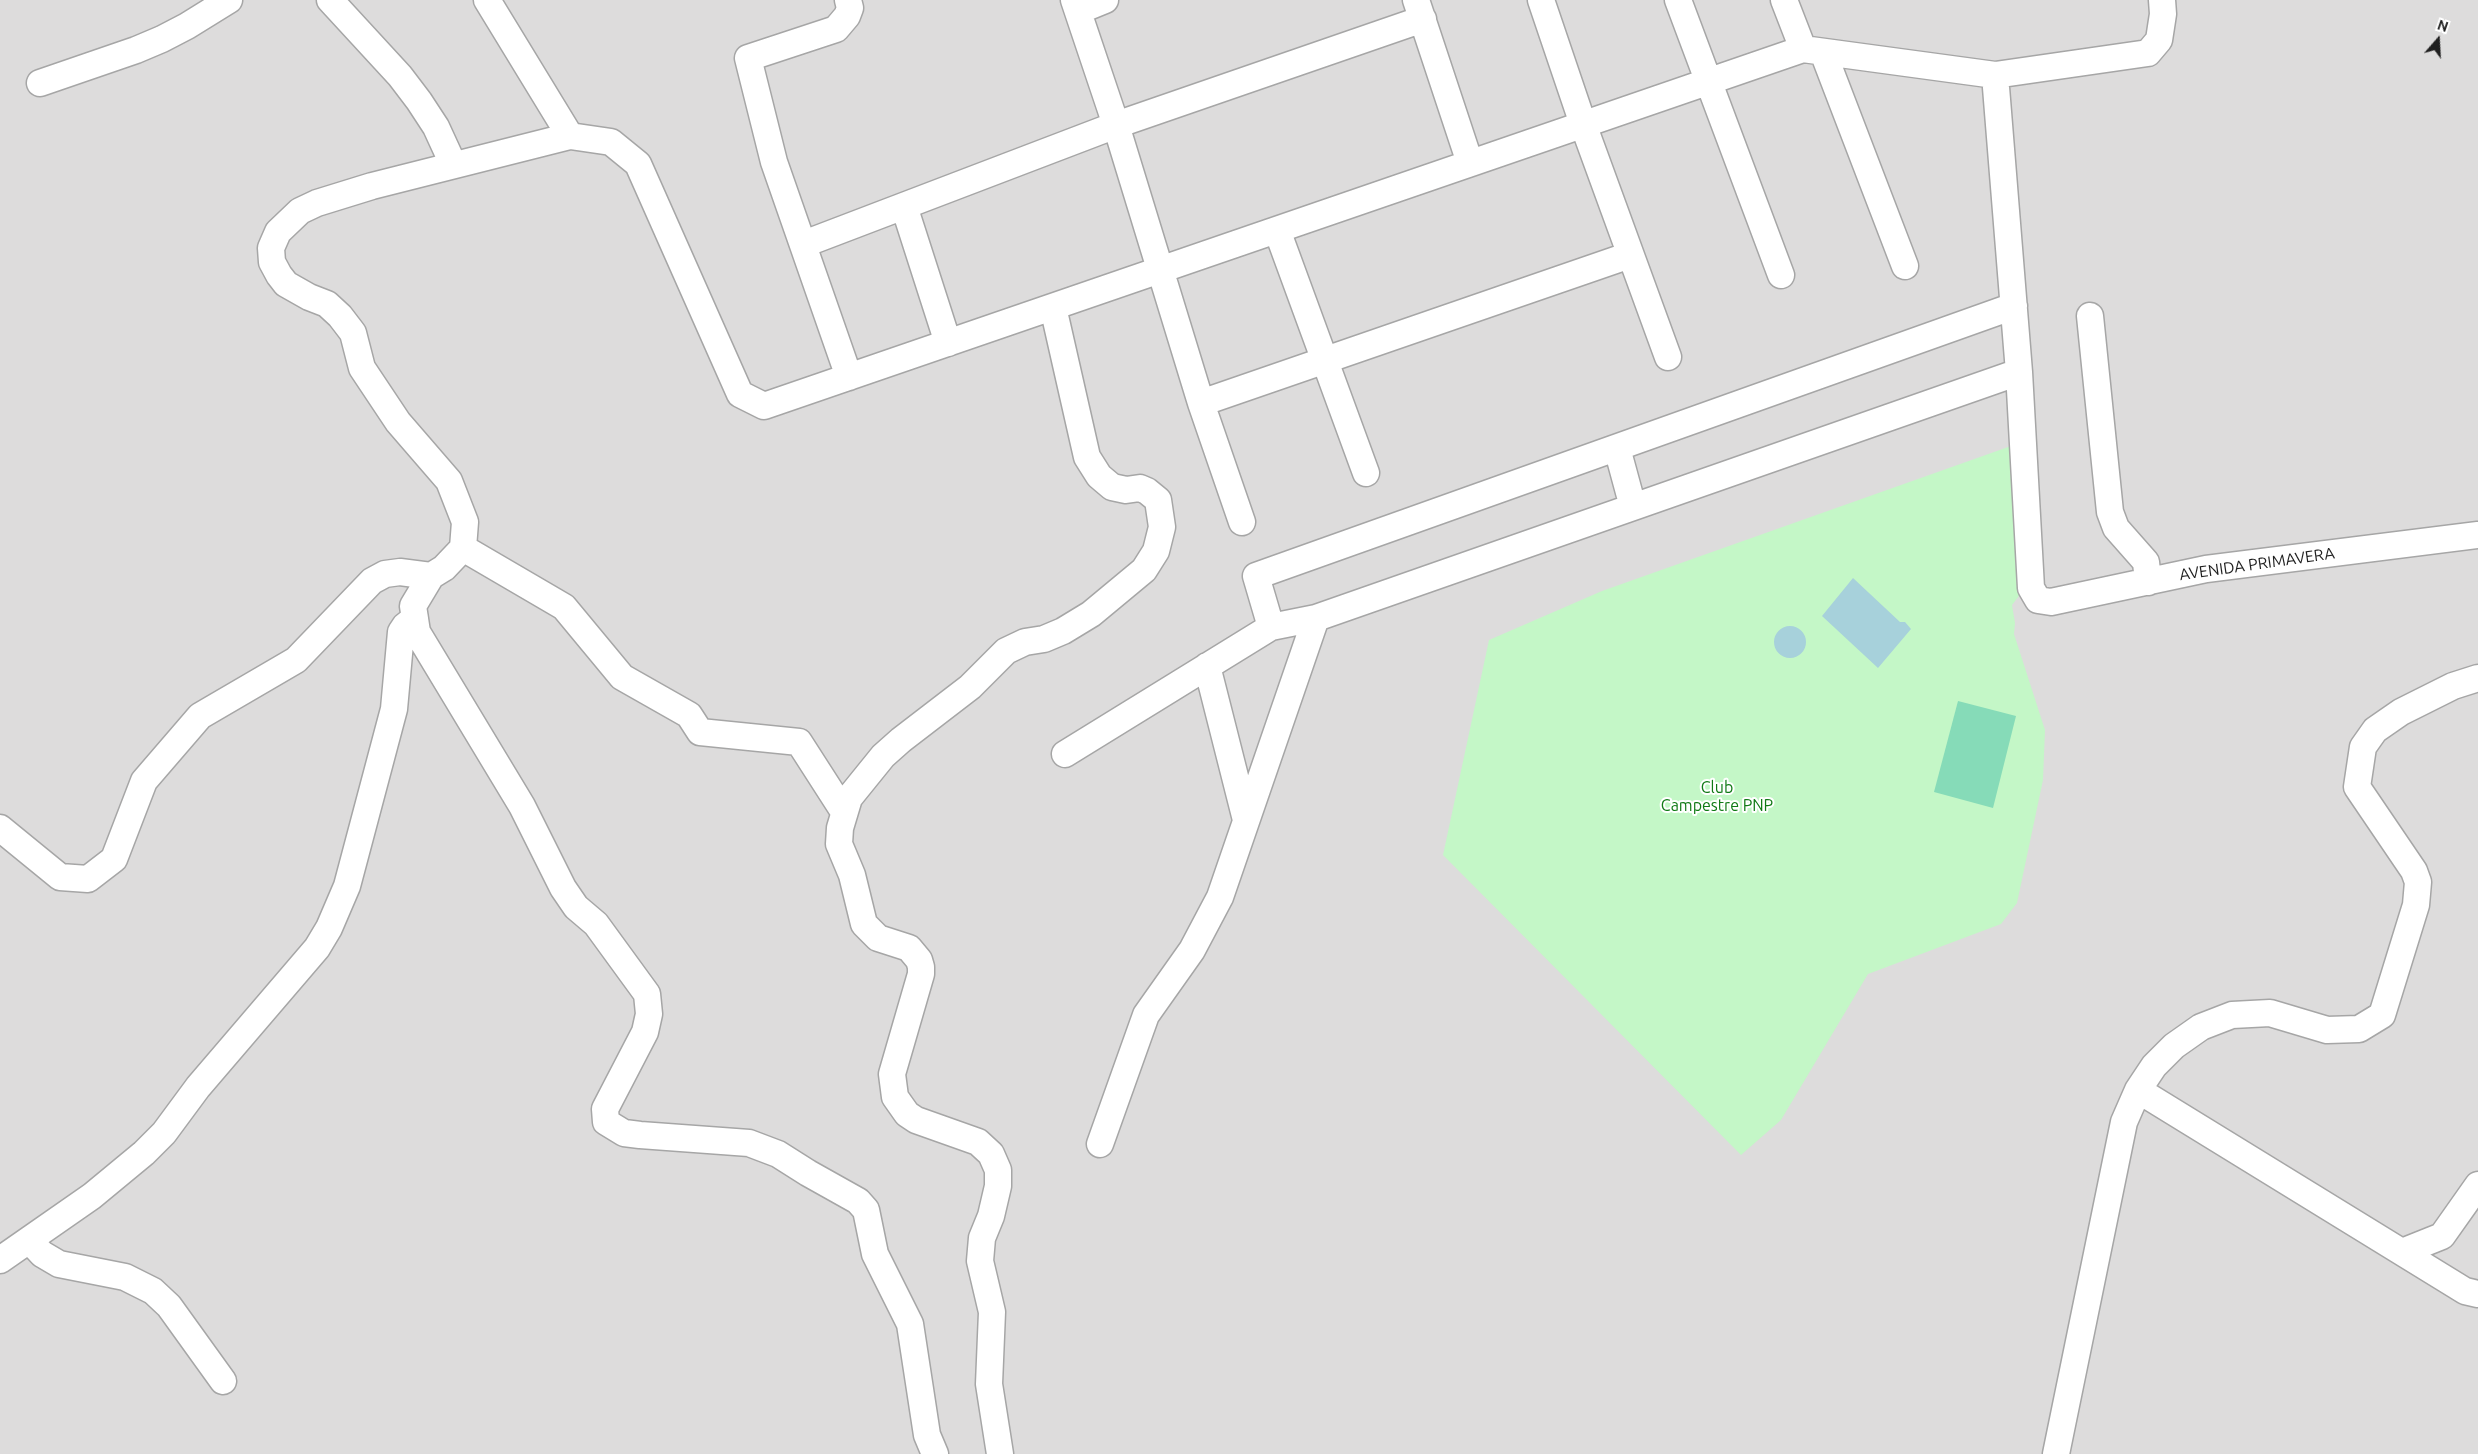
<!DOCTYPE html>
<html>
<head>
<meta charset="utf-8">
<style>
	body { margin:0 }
	#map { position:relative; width:2478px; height:1454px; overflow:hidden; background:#efece5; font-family:Ubuntu,sans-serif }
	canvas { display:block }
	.north { position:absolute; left:2413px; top:15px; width:50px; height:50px; -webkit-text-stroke:4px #fff; paint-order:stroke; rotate:19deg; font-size:14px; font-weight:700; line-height:20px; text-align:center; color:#1f1f1f }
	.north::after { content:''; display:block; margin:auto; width:18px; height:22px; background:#1f1f1f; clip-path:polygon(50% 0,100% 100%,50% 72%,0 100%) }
</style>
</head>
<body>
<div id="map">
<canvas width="2478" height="1454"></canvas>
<div class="north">N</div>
</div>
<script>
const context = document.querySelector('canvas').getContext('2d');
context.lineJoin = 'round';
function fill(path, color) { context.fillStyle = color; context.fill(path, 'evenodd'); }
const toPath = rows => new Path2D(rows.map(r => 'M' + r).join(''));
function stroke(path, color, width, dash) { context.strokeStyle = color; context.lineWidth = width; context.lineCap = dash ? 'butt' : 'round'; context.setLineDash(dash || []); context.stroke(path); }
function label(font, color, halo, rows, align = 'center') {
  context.font = font + ' Ubuntu,sans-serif'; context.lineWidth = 4; context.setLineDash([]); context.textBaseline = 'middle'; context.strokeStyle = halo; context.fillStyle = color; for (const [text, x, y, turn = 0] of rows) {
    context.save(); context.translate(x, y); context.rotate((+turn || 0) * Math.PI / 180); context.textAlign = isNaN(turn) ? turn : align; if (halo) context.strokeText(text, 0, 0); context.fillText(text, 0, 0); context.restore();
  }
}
fill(toPath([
	[0,0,2478,0,2478,1454,0,1454]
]), '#dddcdc');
fill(toPath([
	[2011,446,2025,588,2012,605,2015,623,2014,634,2045,730,2043,780,2017,903,2001,924,1868,974,1781,1120,1741,1155,1443,855,1489,640,1602,591]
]), '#c4f7c7');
fill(toPath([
	[1958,701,2016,716,1993,808,1934,792]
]), '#86dbb8');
fill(toPath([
	[1853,578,1900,622,1905,622,1911,629,1878,668,1822,616],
	'1774 642a16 16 0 1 1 32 0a16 16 0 1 1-32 0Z'
]), '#a7d1db');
const minor = toPath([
	[330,0,400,76,419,101,436,127,453,164],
	[487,0,570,136],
	[848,0,850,8,847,16,836,29,748,58,774,162,849,377],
	[1074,0,1116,125,1201,403,1242,522],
	[1416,0,1470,163],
	[1541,0,1583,124,1668,357],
	[1678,0,1781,275],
	[1784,0,1803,49],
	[1078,11,1105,0],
	[1823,52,1905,266],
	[1995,75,2019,372,2031,588,2038,600,2051,602,2206,569,2478,535],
	[40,83,136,50,162,39,187,26,229,0],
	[904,206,948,343],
	[1277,230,1366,473],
	[804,244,1116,125,1423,19],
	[2090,316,2110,512,2116,528,2146,562,2148,582],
	[1201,403,1630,255],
	[1617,448,1633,507],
	[463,548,564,607,622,677,689,715,700,732,799,742,844,812],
	[1271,627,1256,576,2014,306],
	[1207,666,1246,820],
	[1065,754,1271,627,1316,618],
	[0,828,60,877,88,879,114,859,144,781,200,716,296,660,372,581,385,574,400,572,431,576],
	[2138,1090,2465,1291,2478,1294],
	[1100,1144,1146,1015,1192,950,1220,897,1316,618,2019,372],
	[29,1240,42,1254,59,1264,125,1277,153,1291,169,1306,223,1381],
	[2402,1252,2442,1236,2478,1185],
	[0,1260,92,1196,144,1153,164,1133,198,1087,317,948,329,928,347,886,394,709,401,632,405,626,415,618],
	[935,1454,927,1435,910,1324,875,1254,866,1210,858,1201,808,1173,778,1154,749,1143,640,1135,624,1133,606,1122,605,1109,645,1032,649,1014,647,994,596,924,576,907,563,888,522,806,417,632,413,606,431,576,444,568,463,548,465,522,449,481,398,422,362,368,353,333,340,316,327,304,309,297,286,284,279,275,272,262,271,248,278,232,300,211,317,203,372,186,570,136,611,142,638,164,740,394,764,406,1803,49,1995,75,2148,53,2159,40,2163,14,2162,0],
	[1000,1454,989,1384,992,1312,980,1261,982,1238,991,1216,998,1186,998,1170,991,1154,978,1142,916,1120,907,1114,895,1097,892,1074,921,974,921,967,919,960,909,948,878,938,864,924,852,875,839,844,840,828,849,798,883,756,901,740,970,687,1006,651,1025,642,1044,639,1063,631,1091,614,1144,570,1156,551,1162,527,1158,500,1147,491,1140,488,1126,490,1112,487,1099,476,1087,457,1053,307],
	[2056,1454,2124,1122,2138,1090,2154,1066,2174,1046,2201,1027,2232,1015,2270,1013,2327,1030,2359,1029,2382,1015,2416,905,2418,882,2414,871,2357,787,2363,747,2375,730,2401,712,2453,686,2478,678]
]);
stroke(minor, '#a6a6a6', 29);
stroke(minor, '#fff', 26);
label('16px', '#1f1f1f', '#fff', [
	["AVENIDA PRIMAVERA",2257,564,-8]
]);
label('16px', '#107a15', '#fff', [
	["Club",1717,788],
	["Campestre PNP",1717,806]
]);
</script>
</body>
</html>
